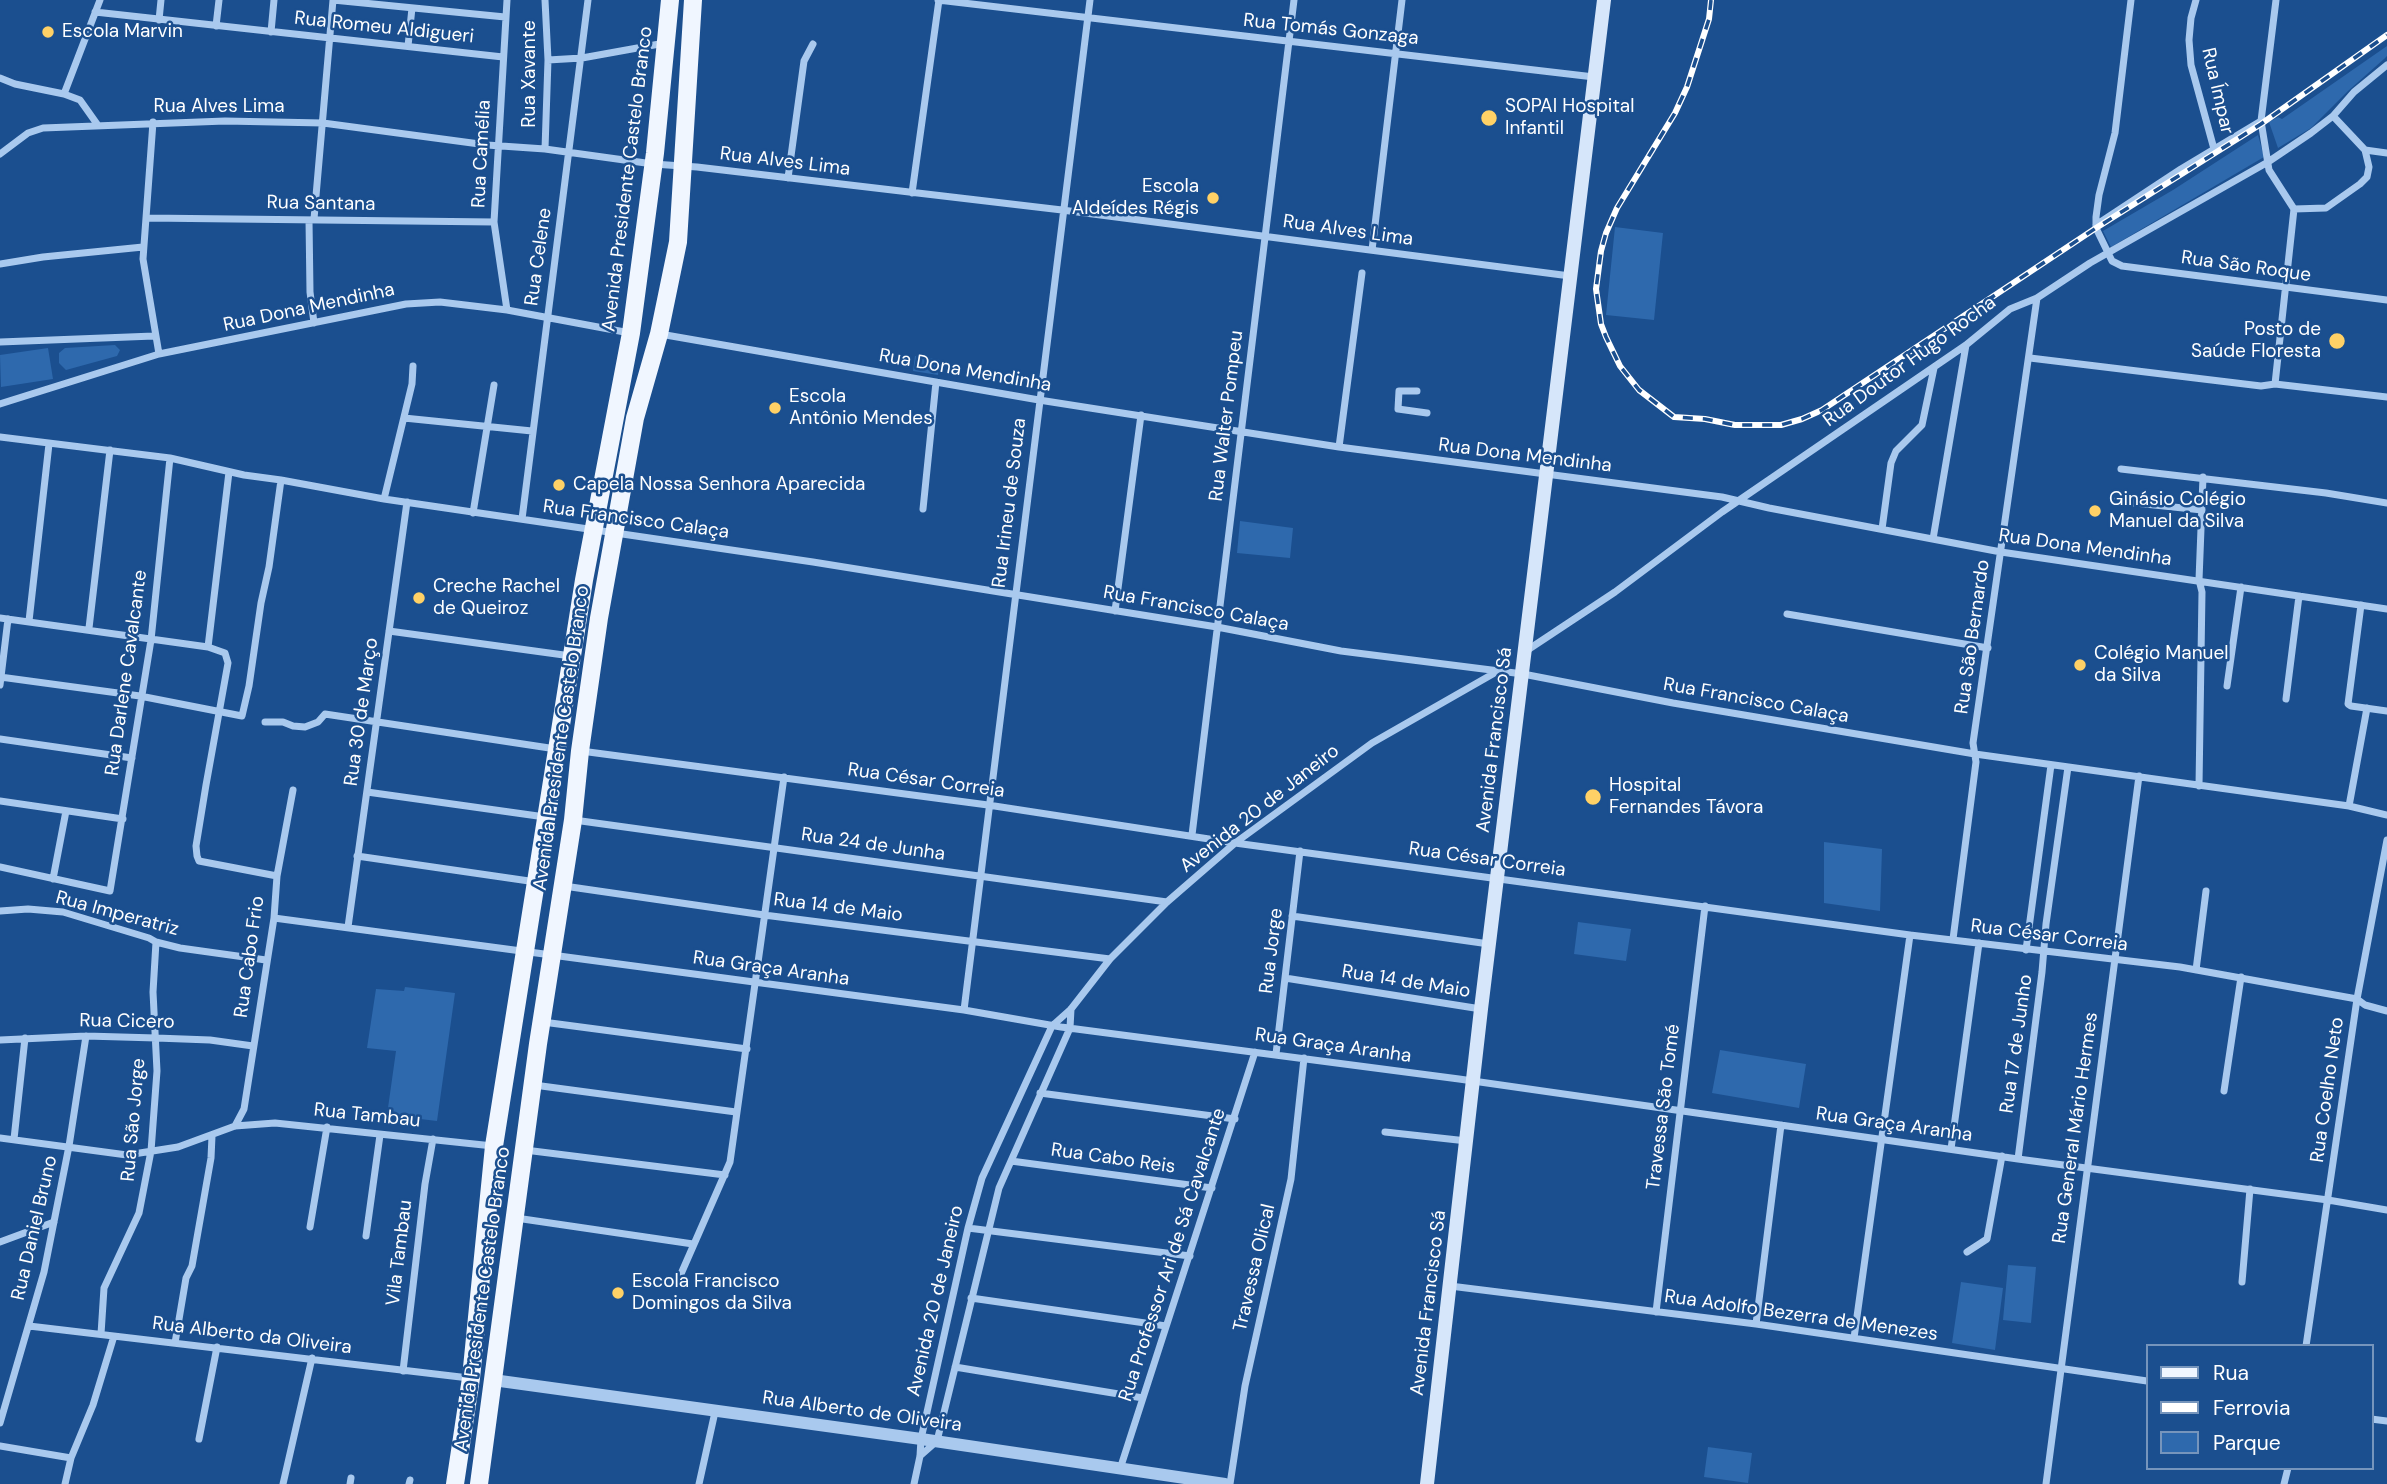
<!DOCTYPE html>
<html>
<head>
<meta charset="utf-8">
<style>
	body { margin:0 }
	#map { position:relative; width:2387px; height:1484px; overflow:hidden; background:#1b4f8f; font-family:"DM Sans",sans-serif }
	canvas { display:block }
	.legend { position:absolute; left:2146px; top:1344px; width:228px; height:126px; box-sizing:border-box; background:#1b4f8f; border:2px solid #7695bc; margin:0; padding:9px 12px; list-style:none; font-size:21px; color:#fff }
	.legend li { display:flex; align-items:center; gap:14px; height:35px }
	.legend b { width:35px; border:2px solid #7695bc }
</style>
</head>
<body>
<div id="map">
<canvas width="2387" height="1484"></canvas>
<ul class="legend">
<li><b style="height:9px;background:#f0f6ff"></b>Rua</li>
<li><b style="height:9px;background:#fff"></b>Ferrovia</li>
<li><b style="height:19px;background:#2e69ad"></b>Parque</li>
</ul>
</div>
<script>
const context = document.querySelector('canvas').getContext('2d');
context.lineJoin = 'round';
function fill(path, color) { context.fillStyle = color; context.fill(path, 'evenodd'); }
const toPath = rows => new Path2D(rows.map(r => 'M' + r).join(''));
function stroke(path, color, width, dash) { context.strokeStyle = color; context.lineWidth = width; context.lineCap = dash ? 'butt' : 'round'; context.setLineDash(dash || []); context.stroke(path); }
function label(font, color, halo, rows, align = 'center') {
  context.font = font + ' "DM Sans",sans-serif'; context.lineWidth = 5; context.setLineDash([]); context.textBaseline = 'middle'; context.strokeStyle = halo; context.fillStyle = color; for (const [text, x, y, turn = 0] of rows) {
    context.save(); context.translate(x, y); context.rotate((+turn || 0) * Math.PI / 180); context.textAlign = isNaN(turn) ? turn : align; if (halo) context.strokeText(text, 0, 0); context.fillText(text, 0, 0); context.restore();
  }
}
fill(toPath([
	[2387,46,2387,56,2384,59,2348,91,2311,128,2278,148,2269,122,2278,117,2282,119],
	[2258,135,2264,157,2111,247,2103,231,2173,190],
	[1615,227,1663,233,1654,320,1606,315],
	[115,345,120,350,117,356,66,370,59,363,59,353,65,348],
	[48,348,53,379,1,387,0,355],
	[915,356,940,360,938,375,913,371],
	[1240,521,1293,528,1290,558,1237,553],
	[1824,842,1882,849,1880,911,1824,903],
	[1578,922,1631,929,1626,961,1574,954],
	[405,987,455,993,437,1121,387,1115,396,1051,367,1048,376,989,404,991],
	[1720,1050,1806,1064,1799,1108,1712,1093],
	[2008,1265,2036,1267,2031,1323,2003,1320],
	[1961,1282,2003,1288,1995,1350,1952,1343],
	[1708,1447,1752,1453,1748,1483,1704,1477]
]), '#2e69ad');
stroke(toPath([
	[333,0,505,17],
	[507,0,494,222,507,310],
	[545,0,548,60,545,149],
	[938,0,1594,77],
	[2131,0,2115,133,2099,195,2096,217,2096,228,2112,261,2122,266,2387,300],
	[2196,0,2191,18,2189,40,2191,65,2214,149],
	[95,12,503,57],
	[159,20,161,0],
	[216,26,219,0],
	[271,32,274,0],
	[408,46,412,8],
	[548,60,582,58,665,43],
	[0,78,15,84,64,94,80,100,97,124],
	[64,94,100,0],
	[2333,116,2365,150,2387,153],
	[153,122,143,259,159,354],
	[0,154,28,133,43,128,225,121,323,123,487,145,545,149,653,164,697,167,1062,210,1570,276],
	[788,178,804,61,813,44],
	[912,193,939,0],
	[2294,209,2326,208,2360,184,2367,177,2369,167,2365,150],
	[147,218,494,222],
	[314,219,333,0],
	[309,220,310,292,314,323],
	[2096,225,2181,169,2261,121],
	[1372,250,1402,0],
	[0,264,43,257,143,247],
	[660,334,1039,400,1339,447,1722,497,1769,508,2001,552,2387,609],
	[0,342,154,336],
	[2030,358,2261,386,2275,384,2387,397],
	[2275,384,2294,209,2269,170,2261,121,2276,0],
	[1417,391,1399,391,1398,409,1427,413],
	[0,404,159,354,406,304,440,302,507,310,630,333],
	[404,418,532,431],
	[0,437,170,458,244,475,281,480,384,499,813,562,1217,627,1341,651,1523,674,1673,703,1975,754,2349,806,2387,815],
	[1339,447,1362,273],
	[2121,469,2326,493,2387,503],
	[384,499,412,384,413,366],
	[2116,501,2202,510],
	[923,509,936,382],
	[473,513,494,385],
	[522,519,588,0],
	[1882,529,1891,463,1896,451,1922,425,1934,368],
	[1933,539,1966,345],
	[2361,605,2348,704,2351,706,2387,711],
	[1115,611,1141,415],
	[1787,614,1988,648],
	[0,618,208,647,225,653,228,663,206,785,196,846,197,856,199,861,277,876],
	[29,621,49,444],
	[89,628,110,450],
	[389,631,571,656],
	[208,647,229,472],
	[1526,651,1615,592,1722,512,1966,345,2010,309,2037,298,2090,263,2268,162,2311,133,2333,116,2354,92,2387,65],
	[0,677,140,696,242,716,249,686,261,603,269,567,281,480],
	[0,685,8,619],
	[2227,686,2241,587],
	[2286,699,2299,596],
	[265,722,283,722,293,726,305,727,318,722,325,714,556,749],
	[0,739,132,758],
	[581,751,988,805,1235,843,1910,935,2180,967,2357,999,2365,1005,2387,1011],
	[2199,786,2202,592,2199,580,2203,477],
	[367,792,545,817],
	[0,801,123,819],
	[2349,806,2367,708],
	[574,820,1167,902],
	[1192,835,1294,0],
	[357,856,536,882],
	[0,867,110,891,151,640,170,458],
	[53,879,66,811],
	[564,886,764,915,1110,959],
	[0,911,28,909,63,912,149,938,156,942,180,948,266,960],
	[1292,916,1489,944],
	[274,918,964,1010,1061,1027,1459,1079,2018,1159,2328,1200,2387,1210],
	[348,927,407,502],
	[1953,939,1976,762,1973,743,2037,298],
	[2026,950,2051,765],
	[2196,970,2206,891],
	[1285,978,1481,1009],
	[964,1010,1090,0],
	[543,1022,747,1049],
	[0,1040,86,1036,156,1038,210,1040,253,1046],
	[1276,1054,1300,851],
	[534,1085,736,1112],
	[2224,1091,2241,977],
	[1040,1093,1235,1119],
	[235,1126,244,1109,274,918,277,876,293,790],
	[1385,1132,1467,1141],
	[0,1138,127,1155,178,1147,235,1126,275,1123,493,1146],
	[14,1139,25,1038],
	[1951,1149,1979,943],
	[525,1150,725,1175],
	[2018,1159,2042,972,2046,924,2068,767],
	[1011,1161,1212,1188],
	[516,1218,693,1244],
	[310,1227,327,1127],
	[968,1228,1190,1256],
	[366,1236,380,1135],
	[0,1242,54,1222],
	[1967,1252,1987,1239,2002,1156],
	[2242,1282,2250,1189],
	[677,1283,730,1162,784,777],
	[1450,1286,1756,1324,2147,1381],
	[971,1298,1166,1326],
	[1656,1312,1705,906],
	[1756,1324,1781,1125],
	[29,1326,469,1378],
	[101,1334,104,1288,139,1213,151,1151,157,1071,153,992,156,942],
	[1854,1338,1910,935],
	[175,1343,186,1278,192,1266,211,1158,212,1136],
	[2306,1346,2357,999,2387,840],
	[955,1367,1143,1398],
	[403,1371,425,1184,433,1139],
	[2371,1419,2387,1421],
	[0,1423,44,1272,69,1146,86,1036],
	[199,1439,217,1347],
	[0,1446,71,1458],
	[920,1456,937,1441,999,1188,1070,1028,1071,1009],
	[1120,1469,1255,1052],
	[65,1484,71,1458,93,1405,114,1336],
	[283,1484,312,1358],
	[350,1484,351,1478],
	[409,1484,410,1480],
	[699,1484,715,1412],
	[914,1484,920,1456,921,1439,968,1228,982,1178,1052,1026,1071,1009,1110,959,1167,902,1235,843,1372,743,1498,671],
	[1230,1484,1245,1386,1291,1179,1304,1058],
	[2046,1484,2139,776],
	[2284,1484,2288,1468]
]), '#a9c9ee', 7);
stroke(toPath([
	[493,1380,921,1439,1225,1484]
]), '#a9c9ee', 12);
stroke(toPath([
	[1427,1484,1481,1009,1604,0]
]), '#d6e6fa', 14);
stroke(toPath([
	[455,1484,471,1378,494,1146,584,580,631,333,655,153,670,0],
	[479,1484,538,1044,573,820,580,751,599,618,635,418,659,334,678,242,693,0]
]), '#f0f6ff', 18);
const rail = toPath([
	[1711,0,1709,19,1687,87,1675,113,1617,208,1606,233,1601,251,1596,289,1601,324,1606,337,1620,366,1639,390,1674,417,1705,419,1735,425,1781,425,1802,419,1822,410,2096,228,2261,124,2387,35]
]);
stroke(rail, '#fff', 6);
stroke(rail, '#1b4f8f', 3.5, [10]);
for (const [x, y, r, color] of [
	[48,32,7,"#ffd166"],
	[1489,118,9,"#ffd166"],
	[1213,198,7,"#ffd166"],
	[2337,341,9,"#ffd166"],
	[775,408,7,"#ffd166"],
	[559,485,7,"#ffd166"],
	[2095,511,7,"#ffd166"],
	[419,598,7,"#ffd166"],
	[2080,665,7,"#ffd166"],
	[1593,797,9,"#ffd166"],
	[618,1293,7,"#ffd166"]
]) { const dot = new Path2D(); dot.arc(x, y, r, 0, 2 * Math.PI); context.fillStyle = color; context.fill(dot); stroke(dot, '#1b4f8f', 2.5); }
label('19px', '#fff', '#1b4f8f', [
	["Rua Romeu Aldigueri",384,28,6],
	["Rua Tomás Gonzaga",1331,30,6],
	["Rua Xavante",530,74,-90],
	["Rua Ímpar",2217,91,77],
	["Rua Alves Lima",219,107],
	["Rua Camélia",482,154,-87],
	["Rua Alves Lima",785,162,7],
	["Avenida Presidente Castelo Branco",628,179,-83],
	["Rua Santana",321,204,1],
	["Rua Alves Lima",1348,231,8],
	["Rua Celene",539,257,-82],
	["Rua São Roque",2246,267,8],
	["Rua Dona Mendinha",309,308,-12],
	["Rua Doutor Hugo Rocha",1910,362,-36],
	["Rua Dona Mendinha",965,371,10],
	["Rua Walter Pompeu",1227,416,-83],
	["Rua Dona Mendinha",1525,456,7],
	["Rua Irineu de Souza",1010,503,-83],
	["Rua Francisco Calaça",636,520,8],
	["Rua Dona Mendinha",2085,548,8],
	["Rua Francisco Calaça",1196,609,10],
	["Rua São Bernardo",1973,637,-82],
	["Rua Darlene Cavalcante",127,673,-82],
	["Rua Francisco Calaça",1756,701,10],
	["Rua 30 de Março",362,712,-82],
	["Avenida Presidente Castelo Branco",562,738,-82],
	["Avenida Francisco Sá",1495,740,-83],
	["Rua César Correia",926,781,8],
	["Avenida 20 de Janeiro",1260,809,-38],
	["Rua 24 de Junha",873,845,8],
	["Rua César Correia",1487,860,8],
	["Rua 14 de Maio",838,908,7],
	["Rua Imperatriz",117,914,15],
	["Rua César Correia",2049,936,7],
	["Rua Jorge",1272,951,-83],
	["Rua Cabo Frio",250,957,-82],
	["Rua Graça Aranha",771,969,8],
	["Rua 14 de Maio",1406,982,9],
	["Rua Cicero",127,1022,1],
	["Rua 17 de Junho",2017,1044,-82],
	["Rua Graça Aranha",1333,1046,8],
	["Rua Coelho Neto",2328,1090,-82],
	["Travessa São Tomé",1664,1107,-83],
	["Rua Tambau",367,1116,6],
	["Rua São Jorge",134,1120,-85],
	["Rua Graça Aranha",1894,1125,8],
	["Rua General Mário Hermes",2076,1128,-82],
	["Rua Cabo Reis",1113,1159,8],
	["Rua Daniel Bruno",35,1228,-77],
	["Vila Tambau",400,1253,-83],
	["Rua Professor Ari de Sá Cavalcante",1173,1255,-72],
	["Travessa Olical",1255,1268,-77],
	["Avenida Presidente Castelo Branco",483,1299,-82],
	["Avenida 20 de Janeiro",936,1301,-77],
	["Avenida Francisco Sá",1429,1303,-83],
	["Rua Adolfo Bezerra de Menezes",1801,1316,8],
	["Rua Alberto da Oliveira",252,1336,7],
	["Rua Alberto de Oliveira",862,1412,8]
]);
label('19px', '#fff', '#1b4f8f', [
	["Escola Marvin",62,32],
	["SOPAI Hospital",1505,107],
	["Infantil",1505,129],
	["Escola",1199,187,"right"],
	["Aldeídes Régis",1199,209,"right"],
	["Posto de",2321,330,"right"],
	["Saúde Floresta",2321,352,"right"],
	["Escola",789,397],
	["Antônio Mendes",789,419],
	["Capela Nossa Senhora Aparecida",573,485],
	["Ginásio Colégio",2109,500],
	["Manuel da Silva",2109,522],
	["Creche Rachel",433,587],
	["de Queiroz",433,609],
	["Colégio Manuel",2094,654],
	["da Silva",2094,676],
	["Hospital",1609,786],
	["Fernandes Távora",1609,808],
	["Escola Francisco",632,1282],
	["Domingos da Silva",632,1304]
], 'left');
</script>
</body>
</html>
